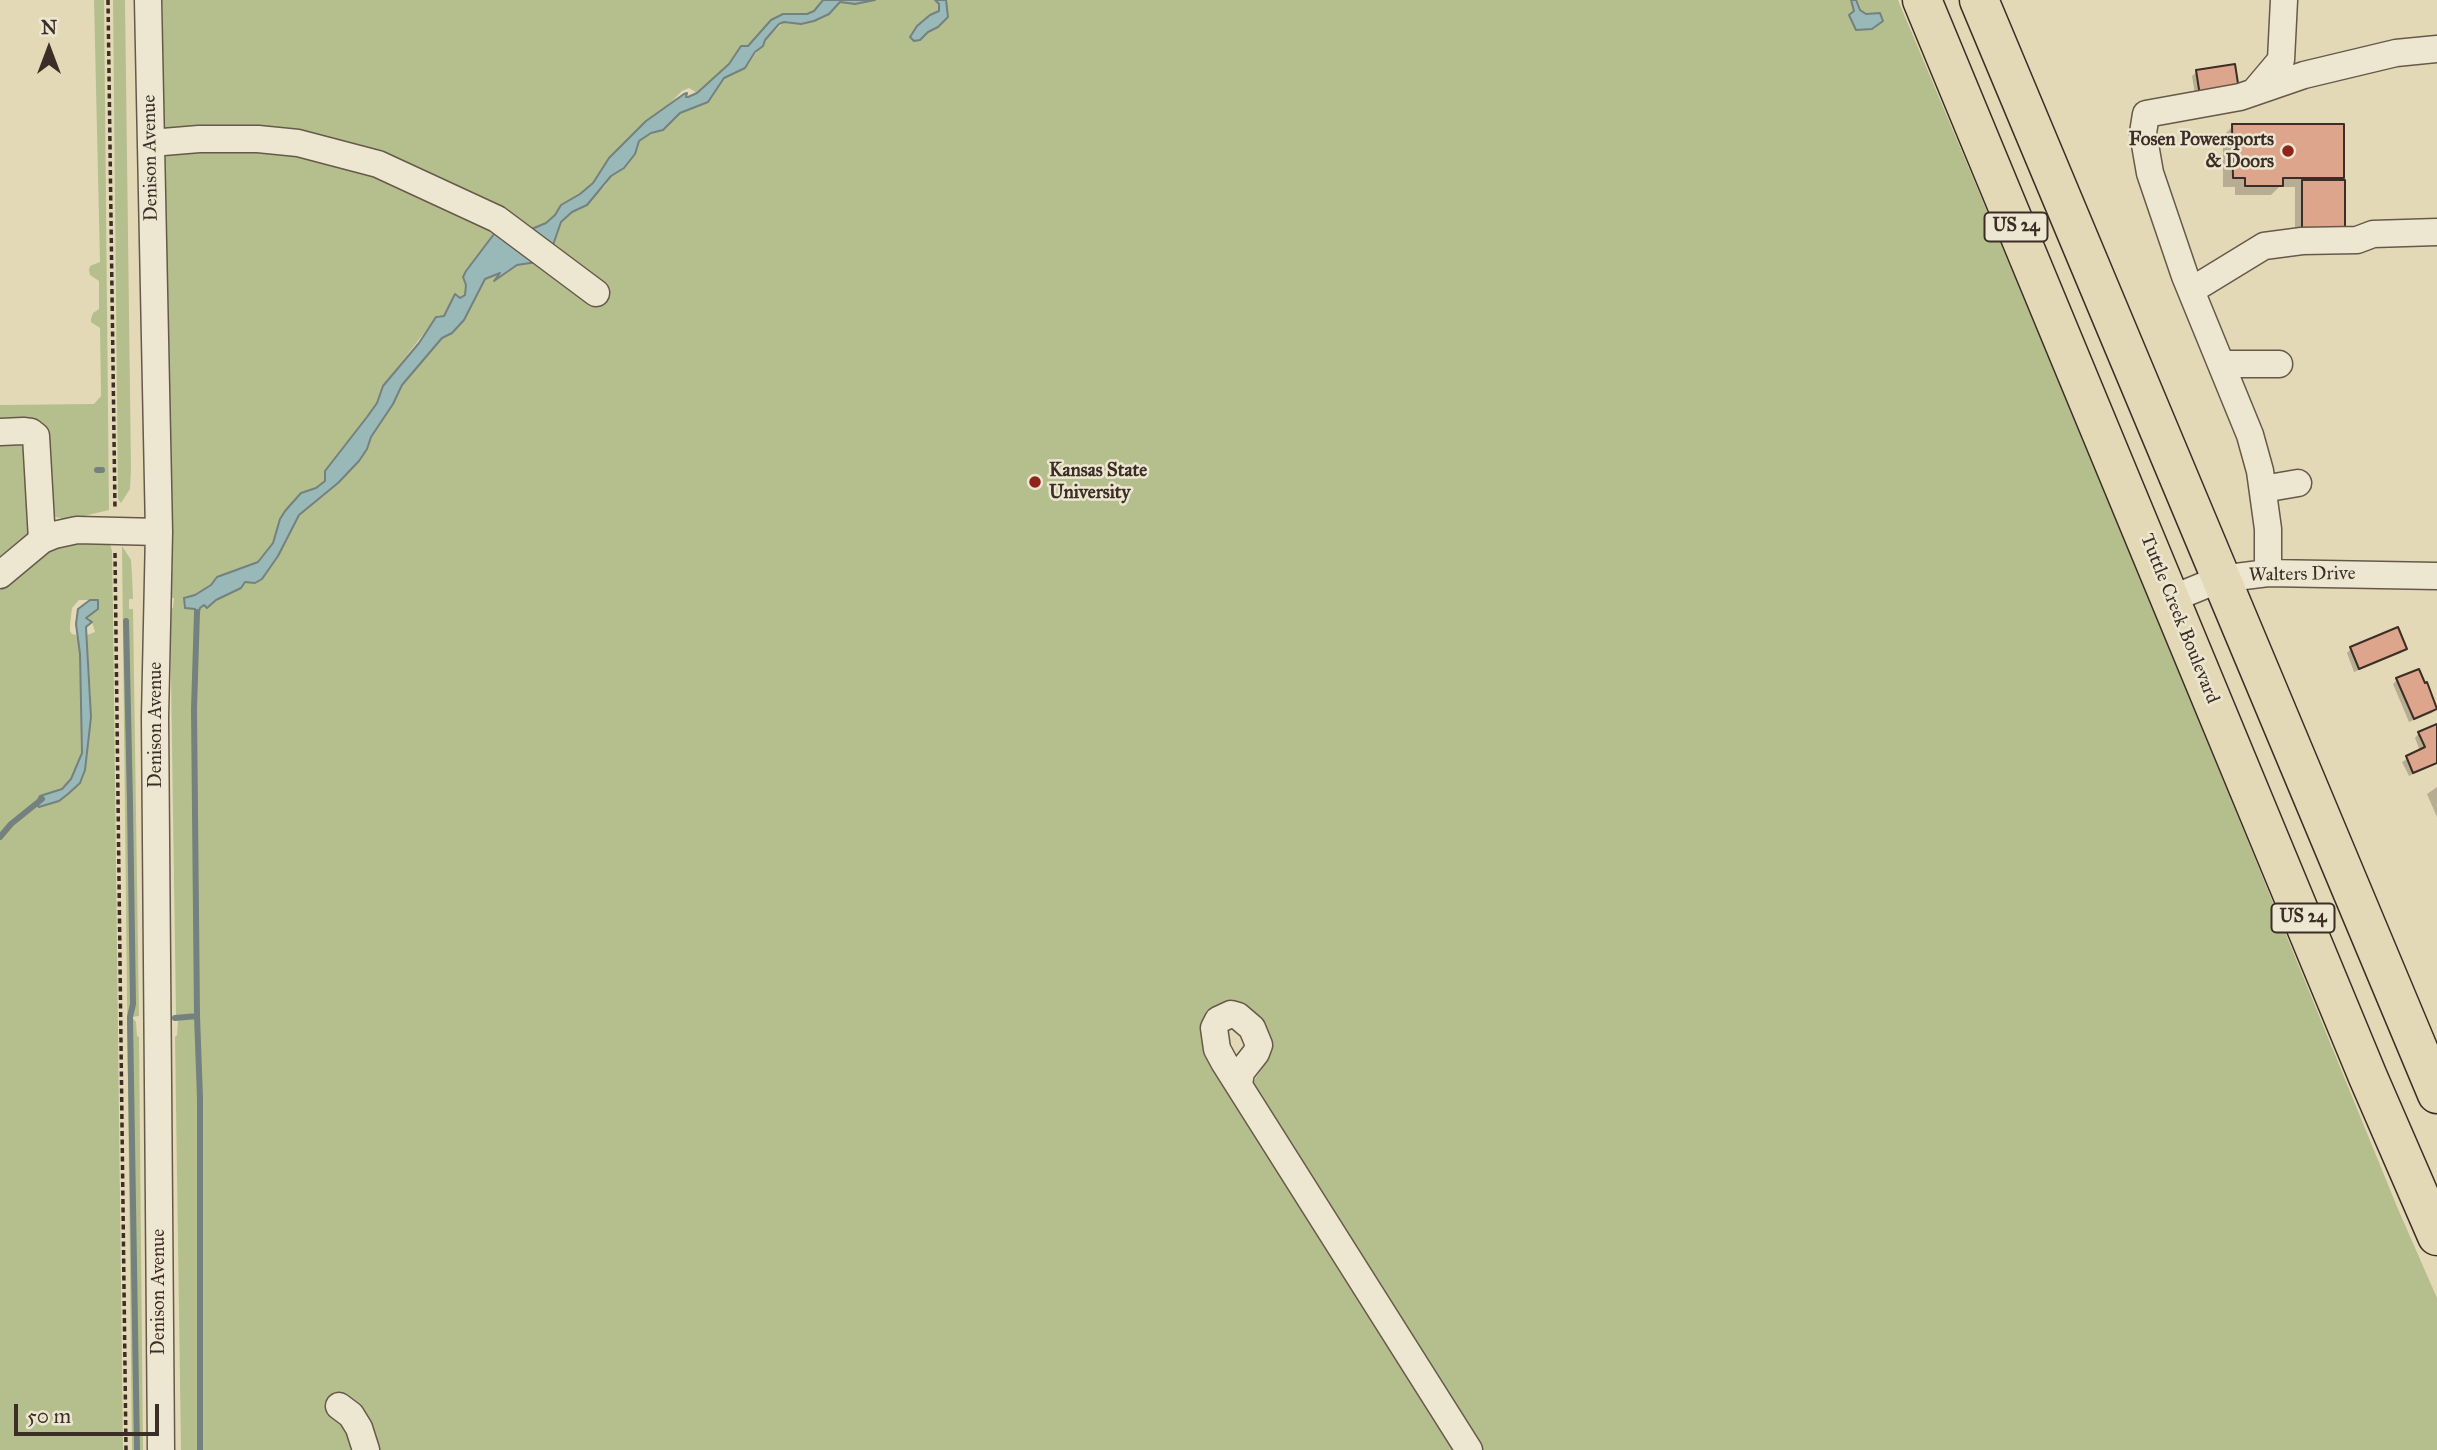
<!DOCTYPE html>
<html>
<head>
<meta charset="utf-8">
<style>
	body { margin:0 }
	#map { position:relative; width:2437px; height:1450px; overflow:hidden; background:#e4d9b7; font-family:"IM FELL Great Primer",serif }
	canvas { display:block }
	.north { position:absolute; left:14px; top:14px; width:70px; height:70px; -webkit-text-stroke:5px #ede6d0; paint-order:stroke; rotate:0deg; font-size:19px; font-weight:700; line-height:28px; text-align:center; color:#3c2e26 }
	.north::after { content:''; display:block; margin:auto; width:24px; height:32px; background:#3c2e26; clip-path:polygon(50% 0,100% 100%,50% 72%,0 100%) }
	.scale { position:absolute; left:14px; top:1404px; width:145px; height:32px; box-sizing:border-box; border:4px solid #3c2e26; border-top:0; padding-left:9px; font-size:21px; line-height:24px; white-space:nowrap; color:#3c2e26; -webkit-text-stroke:5px #ede6d0; paint-order:stroke }
</style>
</head>
<body>
<div id="map">
<canvas width="2437" height="1450"></canvas>
<div class="north">N</div>
<div class="scale">50 m</div>
</div>
<script>
const context = document.querySelector('canvas').getContext('2d');
context.lineJoin = 'round';
function fill(path, color) { context.fillStyle = color; context.fill(path, 'evenodd'); }
const toPath = rows => new Path2D(rows.map(r => 'M' + r).join(''));
function stroke(path, color, width, dash) { context.strokeStyle = color; context.lineWidth = width; context.lineCap = dash ? 'butt' : 'round'; context.setLineDash(dash || []); context.stroke(path); }
function label(font, color, halo, rows, align = 'center') {
  context.font = font + ' "IM FELL Great Primer",serif'; context.lineWidth = 5; context.setLineDash([]); context.textBaseline = 'middle'; context.strokeStyle = halo; context.fillStyle = color; for (const [text, x, y, turn = 0] of rows) {
    context.save(); context.translate(x, y); context.rotate((+turn || 0) * Math.PI / 180); context.textAlign = isNaN(turn) ? turn : align; if (halo) context.strokeText(text, 0, 0); context.fillText(text, 0, 0); context.restore();
  }
}
fill(toPath([
	[94,0,104,0,109,510,67,520,49,515,44,436,0,427,0,405,94,404,101,396,100,328,91,322,91,319,93,313,99,309,99,281,90,275,89,270,90,266,100,262],
	[113,0,125,0,131,469,130,489,121,503,118,499],
	[162,0,823,0,814,11,808,14,783,14,771,20,748,46,738,50,729,64,697,93,689,88,682,91,670,103,646,121,609,158,593,183,567,203,546,223,534,228,523,228,494,234,463,277,466,285,465,295,460,298,456,294,443,316,438,315,383,386,377,403,367,417,325,471,325,481,316,488,301,493,285,511,280,519,273,543,258,563,248,568,236,569,195,595,184,598,185,608,194,608,197,620,201,608,204,605,209,605,235,590,245,582,262,579,278,556,299,515,338,483,359,461,367,449,371,437,393,404,402,385,442,338,452,333,464,320,485,279,497,272,501,274,496,278,504,275,517,265,528,264,547,250,553,244,561,222,572,212,579,210,605,186,611,176,624,168,639,141,651,133,660,131,680,113,708,102,724,78,748,65,765,40,784,22,801,24,828,14,840,2,855,4,875,0,935,0,939,4,939,11,930,15,916,27,911,34,917,41,932,29,938,27,948,17,946,0,1851,0,1854,7,1854,11,1850,14,1855,29,1875,28,1877,25,1876,15,1866,14,1860,10,1856,0,1898,0,2107,496,2398,1209,2437,1298,2437,1450,1477,1450,1252,1084,1267,1061,1268,1043,1211,1019,1463,1450,181,1450,175,1037,177,1035,178,1021,187,1017,186,1015,176,1016,170,609,173,608,174,598,171,598],
	[0,435,24,436,33,530,0,565],
	[109,540,112,551,113,611,123,1450,0,1450,0,590,53,544],
	[79,600,98,600,98,610,86,617,92,622,95,632,87,635,91,700,87,758,80,783,59,801,42,807,40,796,62,789,71,779,82,753,80,654,79,644,76,635,72,634,70,631,70,625,72,608],
	[122,546,131,560,132,575,133,599,129,599,129,609,133,609,139,1016,132,1017,136,1022,137,1036,139,1037,143,1450,132,1450]
]), '#b5bf8d');
const water = toPath([
	[823,0,875,0,855,4,840,2,829,14,814,21,801,24,784,22,779,24,765,40,763,46,755,52,745,68,724,78,708,102,680,113,663,130,651,133,639,141,635,154,624,168,611,176,587,205,572,212,561,222,553,245,537,262,517,265,494,281,500,273,485,279,464,320,452,333,442,338,402,385,393,404,371,437,367,449,359,461,338,483,299,515,278,556,262,579,255,583,245,582,241,588,216,600,207,608,204,605,200,608,197,621,195,620,195,609,185,608,184,598,195,595,211,585,217,577,258,562,273,543,280,519,285,511,301,493,316,488,325,481,325,471,367,417,377,403,383,386,419,343,436,317,444,316,455,294,460,298,465,295,466,285,463,277,466,271,497,230,534,228,546,223,555,215,561,205,580,194,593,183,609,158,646,121,684,94,687,93,686,97,688,97,697,93,729,64,741,46,748,46,771,20,783,14,807,14,814,11,823,0],
	[935,0,946,0,948,17,938,27,928,32,920,40,914,41,910,37,917,26,930,15,939,11,939,4,935,0],
	[1851,0,1856,0,1860,10,1866,14,1880,13,1883,21,1872,29,1856,30,1849,15,1854,11,1851,0],
	[90,600,98,600,98,609,86,618,92,622,86,627,91,717,85,770,80,783,68,794,59,801,39,807,36,804,40,796,62,789,71,779,82,753,80,654,76,624,78,609,90,600]
]);
fill(water, '#99b8b8');
stroke(water, '#74817e', 2);
fill(toPath([
	[2197,72,2233,94,2196,100,2192,76],
	[2233,126,2343,177,2295,241,2295,187,2279,187,2271,195,2235,195,2235,187,2223,187,2223,136],
	[2405,648,2401,653,2354,672,2347,653,2351,649],
	[2397,680,2436,708,2432,713,2409,722,2393,684],
	[2437,726,2437,764,2409,776,2402,762,2420,751,2415,738,2419,733],
	[2437,787,2437,817,2427,794]
]), '#0003');
stroke(toPath([
	[97,470,102,470],
	[197,612,194,709,197,1016,200,1098,200,1450],
	[126,621,130,803,133,1004,130,1017,137,1450],
	[0,837,11,824,42,799],
	[175,1018,197,1016]
]), '#74817e', 6);
const building = toPath([
	[2235,64,2239,90,2200,96,2196,70,2235,64],
	[2232,124,2344,124,2344,178,2283,178,2283,186,2245,186,2245,178,2233,178,2232,124],
	[2302,180,2345,180,2345,234,2302,234,2302,180],
	[2398,627,2407,649,2359,669,2350,647,2398,627],
	[2419,669,2425,683,2427,682,2437,709,2414,719,2396,678,2419,669],
	[2437,724,2437,763,2413,773,2406,756,2425,747,2418,732,2437,724]
]);
fill(building, '#dca58c');
stroke(building, '#3c2e26', 2);
const minor = toPath([
	[148,0,159,532,155,717,161,1450],
	[2254,92,2281,60,2284,0],
	[151,143,199,139,258,139,298,143,378,164,497,219,596,293],
	[2192,290,2264,246,2302,241,2357,240,2373,234,2437,232],
	[2223,364,2279,364],
	[0,432,23,431,31,432,36,436,42,540],
	[2263,489,2298,483],
	[2268,573,2268,529,2260,471,2250,435,2185,276,2150,173,2143,133,2146,114,2240,97,2304,75,2396,53,2437,49],
	[0,575,42,540,54,535,77,530,159,532],
	[2171,599,2220,579,2268,573,2437,576],
	[1239,1084,1241,1072,1256,1053,1259,1045,1252,1028,1238,1016,1231,1014,1218,1020,1214,1028,1217,1049,1224,1062,1469,1450],
	[339,1406,351,1415,359,1428,366,1450]
]);
const highway = toPath([
	[1922,0,2368,1077,2437,1236],
	[1979,0,2437,1094]
]);
stroke(minor, '#66594a', 29);
stroke(highway, '#3c2e26', 41);
stroke(toPath([
	[108,0,115,510],
	[115,553,126,1450]
]), '#3c2e26', 3.5, [5, 3.5]);
stroke(minor, '#ede6d0', 26);
stroke(highway, '#e4d9b7', 38);
for (const [x, y, r, color] of [
	[2288,151,7,"#8f2418"],
	[1035,482,7,"#8f2418"]
]) { const dot = new Path2D(); dot.arc(x, y, r, 0, 2 * Math.PI); context.fillStyle = color; context.fill(dot); stroke(dot, '#ede6d0', 2.5); }
for (const [x, y, w] of [
	[2016,227,63],
	[2303,918,63]
]) { const box = new Path2D(); box.roundRect(x - w / 2, y - 14.5, w, 29, 5); context.fillStyle = '#ede6d0'; context.fill(box); stroke(box, '#3c2e26', 2); }
label('bold 18px', '#3c2e26', null, [
	["US 24",2016,227],
	["US 24",2303,918]
]);
label('bold 19px', '#3c2e26', '#ede6d0', [
	["Fosen Powersports",2274,140],
	["& Doors",2274,162],
	["Kansas State",1049,471,"left"],
	["University",1049,493,"left"]
], 'right');
label('19px', '#3c2e26', '#ede6d0', [
	["Denison Avenue",151,158,-91],
	["Walters Drive",2302,575,-1],
	["Tuttle Creek Boulevard",2179,619,68],
	["Denison Avenue",156,725,-90],
	["Denison Avenue",159,1292,-90]
]);
</script>
</body>
</html>
